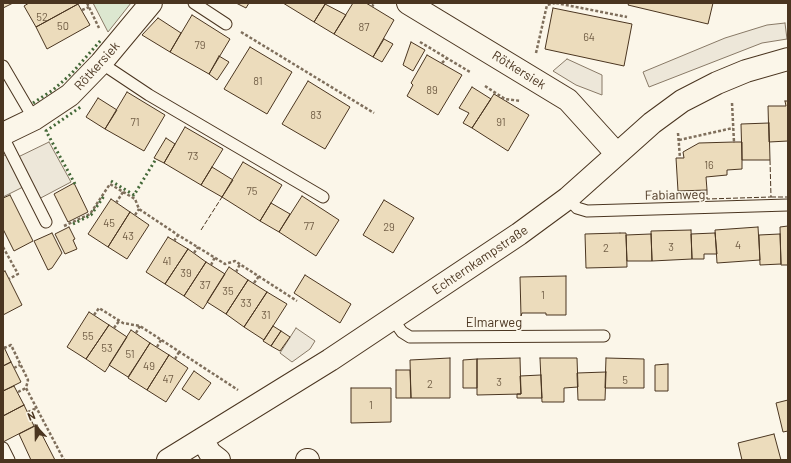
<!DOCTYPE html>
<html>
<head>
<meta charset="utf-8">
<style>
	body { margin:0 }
	#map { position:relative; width:791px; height:463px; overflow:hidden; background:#fbf6e9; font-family:Barlow,sans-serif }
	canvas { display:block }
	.frame { position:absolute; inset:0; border:4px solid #4a3520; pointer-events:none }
	.north { position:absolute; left:16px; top:407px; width:40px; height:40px; -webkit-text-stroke:3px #fbf6e9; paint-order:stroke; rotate:338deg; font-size:11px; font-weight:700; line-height:16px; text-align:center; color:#4a3520 }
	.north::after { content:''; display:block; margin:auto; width:14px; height:18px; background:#4a3520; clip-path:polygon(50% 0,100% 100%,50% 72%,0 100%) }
</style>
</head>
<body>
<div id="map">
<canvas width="791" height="463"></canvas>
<div class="frame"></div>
<div class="north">N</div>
</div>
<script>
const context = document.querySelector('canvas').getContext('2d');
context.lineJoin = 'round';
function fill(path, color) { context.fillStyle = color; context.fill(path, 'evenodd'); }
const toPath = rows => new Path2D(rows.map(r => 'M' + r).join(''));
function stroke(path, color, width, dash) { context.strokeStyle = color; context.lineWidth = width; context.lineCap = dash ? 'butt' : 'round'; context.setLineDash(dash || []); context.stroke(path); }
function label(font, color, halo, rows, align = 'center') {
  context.font = font + ' Barlow,sans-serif'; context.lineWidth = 3; context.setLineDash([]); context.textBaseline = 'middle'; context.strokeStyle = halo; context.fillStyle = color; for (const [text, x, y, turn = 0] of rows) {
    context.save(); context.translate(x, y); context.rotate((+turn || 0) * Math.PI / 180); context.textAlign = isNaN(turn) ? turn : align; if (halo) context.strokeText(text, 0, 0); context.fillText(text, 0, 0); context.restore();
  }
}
const green = toPath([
	[93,3,131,3,108,32,93,3]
]);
fill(green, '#dce7d0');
stroke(green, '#887966', 1);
const parking = toPath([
	[785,23,787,39,762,43,649,87,643,72,725,38,767,25,785,23],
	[567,59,602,75,602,95,576,85,553,71,567,59],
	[49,142,71,182,35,201,27,185,3,197,3,156,11,152,14,159,49,142],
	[296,328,315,341,310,349,292,362,280,353,296,328]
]);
fill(parking, '#ede7d9');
stroke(parking, '#887966', 1);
const building = toPath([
	[3,3,13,3,3,8,3,3],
	[29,3,78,3,78,4,36,27,24,6,29,3],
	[236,3,249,3,246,8,236,3],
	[283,3,326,3,314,22,283,3],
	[353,3,366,3,394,20,373,57,334,34,353,3],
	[629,3,713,3,708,24,628,5,629,3],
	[78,4,90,25,47,49,36,27,78,4],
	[325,4,346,15,334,34,314,22,325,4],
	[553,8,632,24,624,66,545,49,553,8],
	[192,15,230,39,209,74,170,52,192,15],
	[158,18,181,33,170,52,142,35,158,18],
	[384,39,393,44,382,62,373,57,384,39],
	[411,42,425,50,413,71,403,65,411,42],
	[250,47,292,72,267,114,224,89,250,47],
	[427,55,462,75,438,115,407,96,413,85,411,83,427,55],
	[219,56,229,62,217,80,209,74,219,56],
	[308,81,350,107,325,149,282,124,308,81],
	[472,87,491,99,472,128,463,123,469,113,459,108,472,87],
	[127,92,165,115,144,151,105,129,127,92],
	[494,94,529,115,508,151,472,128,494,94],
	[98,98,117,110,105,129,86,117,98,98],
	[785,101,788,101,788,141,769,142,768,106,786,106,785,101],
	[769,123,770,160,742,160,741,124,769,123],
	[185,127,223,149,201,185,164,163,185,127],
	[166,138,175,144,164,163,154,158,166,138],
	[734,142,742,142,742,169,727,170,727,175,706,177,707,190,678,191,676,158,684,158,683,152,699,143,734,142],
	[243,162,282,185,260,221,222,197,243,162],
	[212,167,233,180,222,197,201,185,212,167],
	[74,183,88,212,68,222,54,194,74,183],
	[10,195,33,241,14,251,3,229,3,198,10,195],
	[302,196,339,220,316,256,279,232,302,196],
	[111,199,130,212,108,247,88,234,111,199],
	[384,200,414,218,393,253,363,235,384,200],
	[271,203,290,214,279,232,260,221,271,203],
	[130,212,149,225,127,259,108,247,130,212],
	[788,226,788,265,781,265,780,227,788,226],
	[69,227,75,239,73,240,77,249,65,254,55,234,69,227],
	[758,227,760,260,717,263,715,230,758,227],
	[691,230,692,259,652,261,651,231,691,230],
	[52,233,62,253,52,268,48,270,34,241,52,233],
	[620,233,626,233,627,267,586,268,585,234,620,233],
	[715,233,717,254,704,254,704,259,692,259,691,234,715,233],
	[651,234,652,261,627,261,626,235,651,234],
	[780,234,781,264,760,265,759,235,780,234],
	[168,237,188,249,165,284,146,272,168,237],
	[188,249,206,262,184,296,165,284,188,249],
	[206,262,225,274,203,309,184,296,206,262],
	[229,267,248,280,226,314,207,302,229,267],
	[5,271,22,305,3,315,3,272,5,271],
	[305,275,351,304,340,323,294,293,305,275],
	[566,276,566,315,546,315,546,313,522,313,521,316,520,277,566,276],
	[248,280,267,292,244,327,226,314,248,280],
	[267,292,287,304,264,340,244,327,267,292],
	[89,312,109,325,86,359,67,347,89,312],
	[109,325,127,337,105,372,86,359,109,325],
	[273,326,281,331,271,346,263,341,273,326],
	[131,330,150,343,128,377,109,365,131,330],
	[281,331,290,337,280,351,271,346,281,331],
	[150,343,169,355,147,390,128,378,150,343],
	[3,345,11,362,3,366,3,345],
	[169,355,188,368,166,402,147,390,169,355],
	[450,358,450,398,411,398,410,360,450,358],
	[520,358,521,394,477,395,477,359,520,358],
	[540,358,577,358,578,387,564,388,564,402,542,402,540,358],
	[606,358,644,359,644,388,605,388,606,358],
	[477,359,477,388,463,388,463,360,477,359],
	[11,362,21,382,3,391,3,366,11,362],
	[668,364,668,391,655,391,655,365,668,364],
	[396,370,410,370,411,398,396,398,396,370],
	[194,371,211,383,199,400,182,389,194,371],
	[606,372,605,400,578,400,577,373,606,372],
	[541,375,542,398,517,398,517,394,521,394,520,376,541,375],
	[14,386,24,405,3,416,3,391,14,386],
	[351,388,391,388,391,422,351,423,351,388],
	[788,400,788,431,783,432,776,403,788,400],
	[24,405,34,426,3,442,3,416,24,405],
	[37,425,55,460,31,460,19,434,37,425],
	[774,434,781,460,742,460,738,443,774,434]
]);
fill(building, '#ecdcbc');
stroke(building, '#4a3520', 1);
const lane = toPath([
	[194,3,226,24],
	[101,63,149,95,323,197],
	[3,66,34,119],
	[3,137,46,222],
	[568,198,577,208,587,211,788,205],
	[392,318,402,332,410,337,604,336],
	[3,448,9,460]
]);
const street = toPath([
	[408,3,568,100,616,153],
	[3,134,34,119,70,95,101,63,151,3],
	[202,439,210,453,219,460],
	[168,460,330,360,519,234,568,198,652,123,682,101,717,83,746,71,788,59],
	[307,460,308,460]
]);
stroke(lane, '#4a3520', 13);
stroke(street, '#4a3520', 24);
stroke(toPath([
	[87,3,99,28],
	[556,3,627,17],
	[372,7,374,3],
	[82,10,89,7],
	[241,32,374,113],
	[420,42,470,72],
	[536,53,547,5,555,3],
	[442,63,447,58],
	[485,86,505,99,521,101],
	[732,103,734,142],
	[678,133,680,158],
	[679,140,733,128],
	[116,203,123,192],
	[135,215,139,209],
	[64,226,90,214,110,184,135,199,139,209,178,235,225,264,235,261,297,301],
	[174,241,178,235],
	[3,247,18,274,9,279],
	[194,253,198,247],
	[211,265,215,257],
	[236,272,240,264],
	[254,283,259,276],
	[94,315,99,308,123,323,140,326,238,390],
	[114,328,119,321],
	[136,333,140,326],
	[157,347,161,340],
	[4,348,11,345,28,380,26,388,64,460],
	[175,359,179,352],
	[14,368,20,365],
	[18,392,26,388],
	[28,412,37,408]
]), '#7f6f5c', 2.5, [3, 2]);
stroke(lane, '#fbf6e9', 11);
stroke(street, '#fbf6e9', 22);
stroke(toPath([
	[33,103,53,90,71,74,101,40],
	[111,181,134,195,156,159],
	[75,184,46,131,82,106],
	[73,224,91,215,104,196]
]), '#436837', 3, [2, 3]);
stroke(toPath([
	[707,190,707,199,771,197,770,160],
	[771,197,788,197],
	[201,230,222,197]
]), '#4a3520', 1, [5, 2]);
label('11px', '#725f47', null, [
	["52",42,17],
	["50",63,26],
	["87",364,27],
	["64",589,37],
	["79",200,45],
	["81",258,81],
	["89",432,90],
	["83",316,115],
	["71",135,122],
	["91",501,122],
	["73",193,156],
	["16",709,165],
	["75",252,191],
	["45",109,223],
	["77",309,226],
	["29",389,227],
	["43",128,236],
	["4",738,245],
	["3",671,247],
	["2",606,248],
	["41",167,261],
	["39",186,273],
	["37",205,285],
	["35",228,291],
	["1",543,295],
	["33",246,303],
	["31",266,315],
	["55",88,336],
	["53",107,348],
	["51",130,354],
	["49",149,366],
	["47",168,379],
	["5",625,380],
	["3",499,382],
	["2",430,384],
	["1",371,405]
]);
label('13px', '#4a3520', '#fbf6e9', [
	["Rötkersiek",97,66,-48],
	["Rötkersiek",519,70,32],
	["Fabianweg",675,195,-1],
	["Echternkampstraße",480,260,-34],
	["Elmarweg",494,323]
]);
</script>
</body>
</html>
